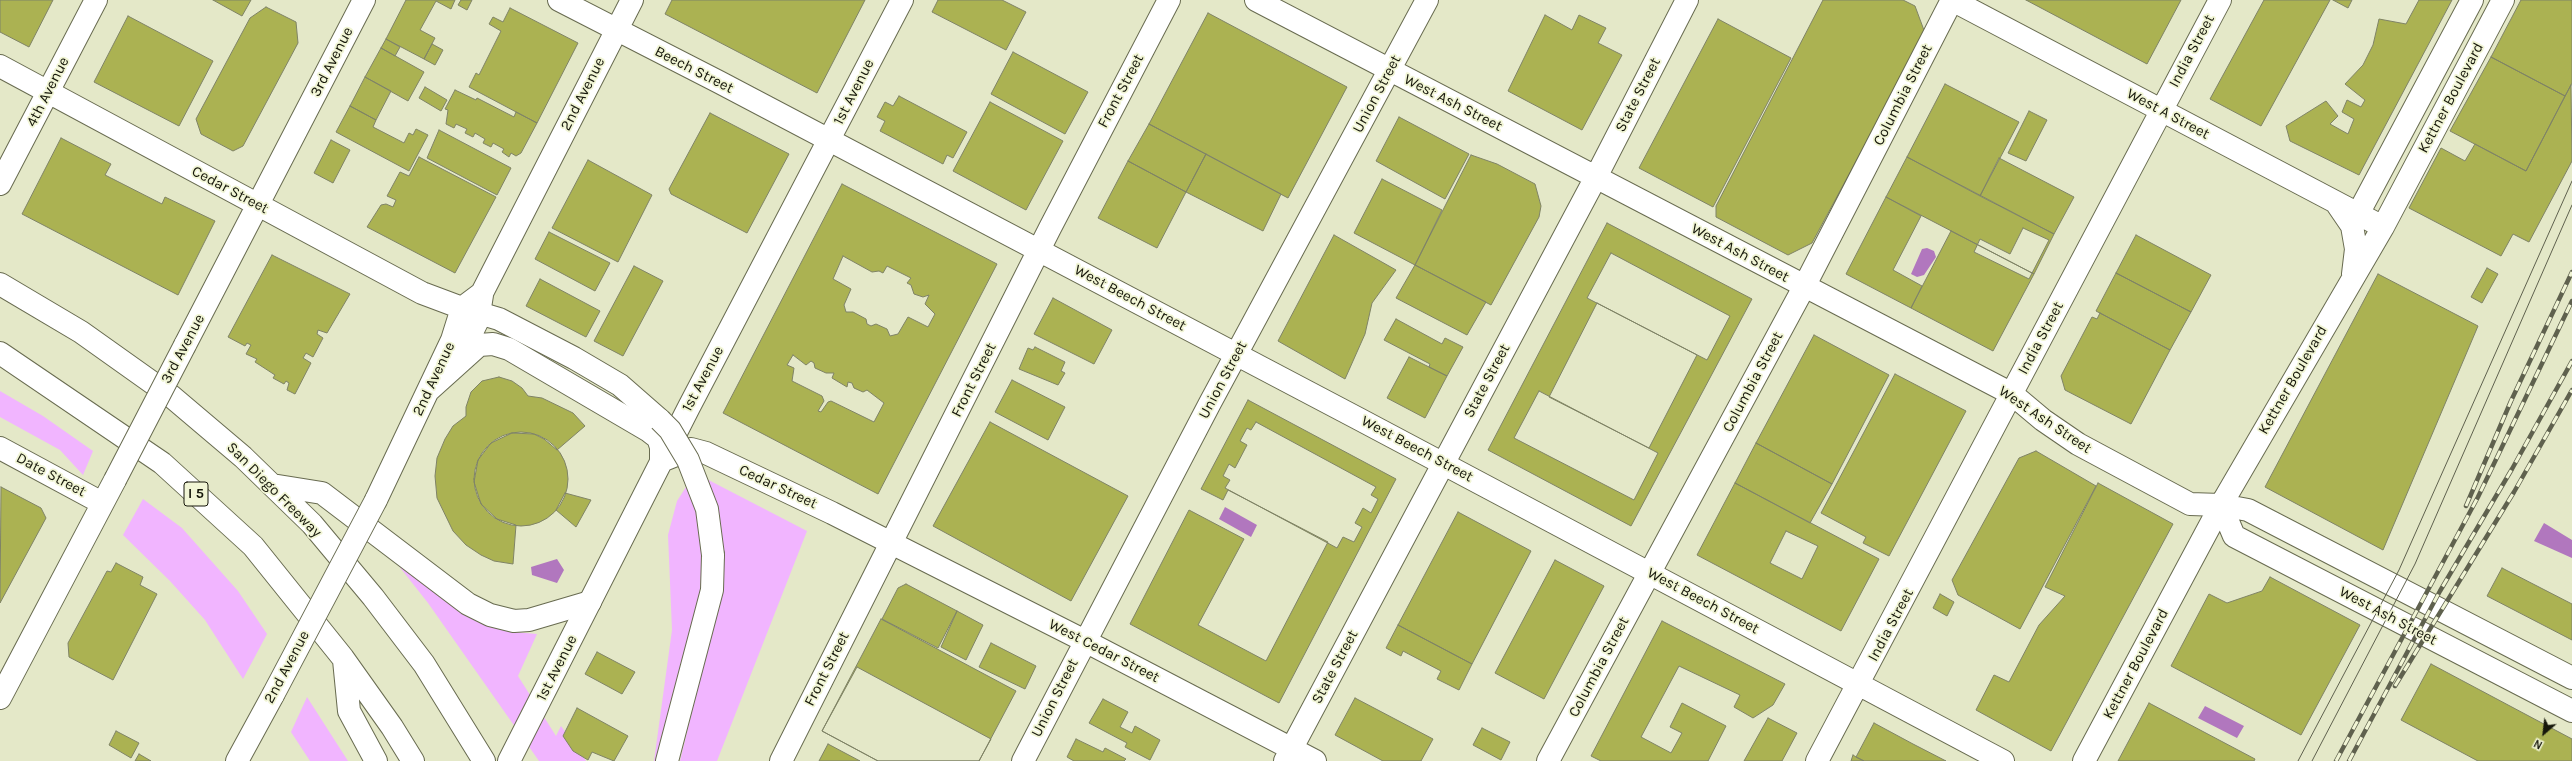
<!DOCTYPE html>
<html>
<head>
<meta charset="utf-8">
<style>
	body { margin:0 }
	#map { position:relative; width:2572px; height:761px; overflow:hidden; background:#e4e8c8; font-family:Karla,sans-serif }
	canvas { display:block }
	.north { position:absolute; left:2524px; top:713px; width:40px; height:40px; -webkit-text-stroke:3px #f1f5d5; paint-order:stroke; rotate:208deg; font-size:11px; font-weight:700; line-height:16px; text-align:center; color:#16170b }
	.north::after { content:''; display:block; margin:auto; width:14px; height:18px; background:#16170b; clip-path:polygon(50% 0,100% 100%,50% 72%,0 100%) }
</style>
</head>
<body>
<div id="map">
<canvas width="2572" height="761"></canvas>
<div class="north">N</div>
</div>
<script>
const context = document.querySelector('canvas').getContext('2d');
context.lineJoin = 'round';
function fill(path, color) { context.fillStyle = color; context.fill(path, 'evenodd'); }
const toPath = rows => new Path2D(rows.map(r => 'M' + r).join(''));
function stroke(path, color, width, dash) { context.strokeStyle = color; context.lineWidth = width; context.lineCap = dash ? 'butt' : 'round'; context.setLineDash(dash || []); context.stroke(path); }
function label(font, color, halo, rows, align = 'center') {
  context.font = font + ' Karla,sans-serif'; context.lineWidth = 3.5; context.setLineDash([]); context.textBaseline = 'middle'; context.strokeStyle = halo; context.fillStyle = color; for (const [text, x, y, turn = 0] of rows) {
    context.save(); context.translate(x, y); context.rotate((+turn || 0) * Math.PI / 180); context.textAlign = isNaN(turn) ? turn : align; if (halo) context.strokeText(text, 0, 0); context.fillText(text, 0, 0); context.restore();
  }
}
fill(toPath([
	[0,391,43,416,93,451,83,475,60,450,0,417],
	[695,473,807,531,717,761,680,761,718,605,724,564,724,547,702,549,700,599,661,761,654,761,672,630,668,535,677,501],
	[143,499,182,528,238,591,267,634,243,679,205,620,170,581,123,535],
	[387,551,514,632,537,634,518,676,556,736,561,726,586,761,539,761,428,603],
	[307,697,348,761,310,761,291,732]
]), '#f1b5ff');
fill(toPath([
	[1927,248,1934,251,1936,257,1924,275,1917,277,1911,274,1922,249],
	[1225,507,1257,525,1251,537,1219,519],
	[2544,523,2572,540,2572,558,2534,541],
	[557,559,564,570,557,583,532,575,531,567],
	[2205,706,2244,726,2237,738,2198,718]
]), '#b177be');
const building = toPath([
	[0,0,53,0,29,47,0,32,0,0],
	[213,0,251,0,242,16,213,0],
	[406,0,455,0,451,9,436,1,420,30,435,38,424,59,386,39,406,0],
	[461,0,472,0,467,10,458,5,461,0],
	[672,0,865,0,817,93,665,14,672,0],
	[938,0,1002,0,1026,12,1006,50,932,12,938,0],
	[1823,0,1903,0,1915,6,1925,33,1812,243,1788,255,1716,217,1716,206,1823,0],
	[2026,0,2181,0,2147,64,2026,0],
	[2264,0,2330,0,2261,126,2210,99,2264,0],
	[2333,0,2352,0,2348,8,2333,0],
	[2419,0,2452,0,2359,175,2290,141,2286,126,2326,101,2338,116,2330,124,2348,134,2354,119,2342,112,2347,100,2361,107,2365,100,2345,84,2363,65,2373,45,2379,19,2406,24,2419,0],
	[2521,0,2572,0,2572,83,2565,96,2491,57,2521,0],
	[266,7,296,22,298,43,243,146,233,151,201,134,196,119,250,18,266,7],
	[510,8,578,43,537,123,469,87,476,73,479,75,501,31,489,24,493,17,503,22,510,8],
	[1208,13,1347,87,1288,198,1149,124,1208,13],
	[1545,15,1572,30,1579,15,1606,28,1598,43,1622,55,1582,130,1508,91,1545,15],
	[128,16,213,61,179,126,94,82,128,16],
	[1718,19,1791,58,1713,207,1639,168,1718,19],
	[386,39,400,47,395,56,381,48,386,39],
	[432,44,443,50,435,65,424,59,432,44],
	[381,48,424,72,408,101,365,77,381,48],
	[1013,52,1088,92,1065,134,991,94,1013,52],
	[2491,57,2565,96,2526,171,2450,131,2491,57],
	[365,77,391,91,376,120,350,106,365,77],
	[1945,84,2019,122,1980,196,1907,157,1945,84],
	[2571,85,2572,161,2529,242,2513,234,2501,256,2409,208,2441,148,2465,161,2475,144,2526,171,2571,85],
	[425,87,447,100,441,111,419,98,425,87],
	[455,90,476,100,477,98,514,117,516,112,537,123,521,153,516,156,511,153,509,157,502,152,504,149,493,143,491,147,483,143,485,139,475,133,473,137,465,133,467,129,456,124,454,128,446,124,448,110,445,109,455,90],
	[899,96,967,132,953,158,947,155,943,164,880,131,885,121,877,117,885,102,893,106,899,96],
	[990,102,1063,141,1026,210,953,171,990,102],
	[350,106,376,120,373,127,404,143,409,133,413,135,416,129,428,135,409,171,336,132,350,106],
	[2029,111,2047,120,2026,161,2008,153,2029,111],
	[710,113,789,154,747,233,671,194,669,189,710,113],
	[1399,117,1469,154,1445,199,1376,161,1399,117],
	[1149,124,1206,154,1186,192,1128,161,1149,124],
	[439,130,511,168,497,195,427,158,439,130],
	[61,138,111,164,105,175,162,204,165,197,215,221,178,295,22,214,61,138],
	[331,140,350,150,333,183,314,173,331,140],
	[1206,154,1281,194,1263,231,1186,192,1206,154],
	[1471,155,1497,164,1535,184,1541,206,1539,217,1491,305,1415,265,1471,155],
	[419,157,496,197,455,273,367,227,381,205,386,204,393,207,396,200,387,196,400,172,409,176,419,157],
	[1907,157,2054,234,2034,274,1886,197,1907,157],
	[1999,158,2074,197,2054,234,1980,196,1999,158],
	[588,160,652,195,618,262,552,228,588,160],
	[1128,161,1186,192,1157,248,1098,218,1128,161],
	[1382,179,1442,210,1415,265,1354,233,1382,179],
	[842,184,997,264,878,494,723,413,842,184],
	[843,256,872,272,879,271,883,273,887,266,911,278,907,283,911,285,914,294,923,297,929,295,925,304,935,314,928,327,908,317,898,334,890,336,887,329,876,324,871,326,867,324,866,319,853,312,846,312,844,305,851,289,833,279,843,256],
	[793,355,806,365,811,361,814,363,815,368,826,373,834,373,832,378,847,387,848,382,852,383,854,388,863,392,867,390,884,403,874,422,831,401,828,402,821,412,818,411,824,401,822,396,792,381,794,368,787,365,793,355],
	[1886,197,1921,216,1893,270,1922,286,1911,308,1846,274,1886,197],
	[1607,223,1752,299,1631,526,1488,450,1607,223],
	[1597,303,1697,355,1649,448,1549,397,1597,303],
	[2023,228,2049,240,2029,279,1974,252,1980,239,2010,254,2023,228],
	[1951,231,2034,274,1993,351,1911,308,1951,231],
	[549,232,610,263,595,291,535,259,549,232],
	[1334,235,1396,270,1372,303,1365,334,1345,379,1278,341,1334,235],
	[2136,235,2211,275,2191,312,2116,273,2136,235],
	[1611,253,1730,316,1707,360,1587,298,1611,253],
	[272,255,350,294,327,333,318,330,317,334,323,338,313,357,306,353,303,358,311,363,295,394,287,390,289,383,286,381,284,384,273,378,275,375,255,362,257,359,246,354,251,345,247,343,245,346,228,337,272,255],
	[1415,265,1486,302,1467,335,1396,298,1415,265],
	[634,266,663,281,623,356,594,341,634,266],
	[2487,268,2498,274,2482,303,2471,297,2487,268],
	[2116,273,2191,312,2170,350,2096,311,2116,273],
	[2378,274,2478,326,2383,550,2265,487,2378,274],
	[540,279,600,311,586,337,526,306,540,279],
	[1053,298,1112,330,1094,364,1034,334,1053,298],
	[2100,313,2170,350,2131,424,2065,390,2061,376,2092,317,2097,319,2100,313],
	[1396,319,1442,344,1445,338,1463,347,1447,376,1429,367,1430,364,1384,340,1396,319],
	[1814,335,1889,375,1832,484,1756,443,1814,335],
	[1035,347,1065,362,1061,371,1065,373,1058,385,1019,369,1028,348,1033,350,1035,347],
	[1409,357,1447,376,1425,418,1387,398,1409,357],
	[1895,374,1966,411,1889,556,1863,543,1866,537,1821,513,1895,374],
	[499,377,512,381,522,388,528,396,542,398,573,413,585,426,557,450,544,439,534,434,512,433,491,443,478,460,474,482,481,504,497,519,516,525,513,564,494,561,481,555,466,545,453,531,437,498,435,476,437,458,445,439,453,426,466,416,466,407,471,392,482,381,499,377],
	[1012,380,1065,407,1048,440,995,412,1012,380],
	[1539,391,1658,453,1634,500,1514,438,1539,391],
	[1248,400,1396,479,1279,703,1130,624,1189,510,1244,539,1198,625,1266,661,1328,542,1228,490,1223,500,1201,489,1248,400],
	[990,422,1128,496,1071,601,933,526,990,422],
	[1256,422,1376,487,1371,495,1378,499,1371,513,1363,508,1355,523,1362,527,1354,542,1343,537,1337,548,1225,488,1230,480,1223,476,1229,464,1235,468,1247,445,1240,441,1247,428,1251,430,1256,422],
	'474 479a47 47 0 1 1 94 0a47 47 0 1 1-94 0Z',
	[1756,443,1832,484,1810,523,1735,483,1756,443],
	[2036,451,2096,486,2020,629,1958,595,1952,580,2019,458,2036,451],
	[1735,483,1879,559,1841,631,1697,555,1735,483],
	[1786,531,1818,546,1802,579,1770,563,1786,531],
	[2098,483,2173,524,2051,751,1976,710,1994,675,2009,682,2039,625,2065,596,2045,587,2098,483],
	[1,487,41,508,46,518,0,603,1,487],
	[565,493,591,500,576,527,556,510,565,493],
	[1458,512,1531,551,1472,664,1398,625,1458,512],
	[1555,560,1604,586,1544,699,1495,673,1555,560],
	[116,563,143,577,140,585,157,594,113,680,69,657,68,643,107,571,111,572,116,563],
	[2502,568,2572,604,2572,640,2487,596,2502,568],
	[2270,577,2360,625,2301,735,2171,666,2209,594,2227,603,2262,591,2270,577],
	[906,584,957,611,938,648,882,619,898,588,906,584],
	[1940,594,1954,602,1947,616,1933,608,1940,594],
	[957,611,983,625,966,660,941,647,957,611],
	[881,619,1016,691,979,761,878,761,822,731,881,619],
	[1662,621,1785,684,1773,705,1753,718,1734,707,1740,695,1679,666,1641,737,1671,753,1682,733,1670,727,1682,703,1726,726,1708,761,1601,761,1591,756,1662,621],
	[1398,625,1472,664,1459,690,1437,679,1441,671,1403,651,1401,656,1386,648,1398,625],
	[991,643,1036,666,1025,689,979,667,991,643],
	[597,652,635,672,622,694,585,674,597,652],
	[2431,664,2572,739,2572,761,2478,761,2401,720,2431,664],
	[857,667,991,739,979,761,878,761,822,731,857,667],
	[1355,698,1433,739,1421,761,1383,761,1335,735,1355,698],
	[1103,699,1128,712,1120,727,1132,733,1135,726,1160,740,1150,760,1125,747,1127,743,1089,723,1103,699],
	[2149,703,2255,759,2254,761,2118,761,2149,703],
	[577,708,628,736,614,761,592,752,588,760,573,751,563,736,577,708],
	[1768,718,1797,733,1782,761,1744,761,1768,718],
	[1874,723,1913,744,1946,761,1864,761,1856,757,1874,723],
	[1482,728,1510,742,1501,760,1473,745,1482,728],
	[116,731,139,743,131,758,109,745,116,731],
	[1076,739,1103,752,1105,748,1126,759,1124,761,1074,761,1067,757,1076,739],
	[828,744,860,761,819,761,828,744],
	[139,754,151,761,135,761,139,754],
	[1853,755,1856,757,1864,761,1851,761,1853,755]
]);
fill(building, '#abb252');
stroke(building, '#7f8366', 1);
const secondary = toPath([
	[559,0,719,82,1359,419,2003,761],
	[1256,0,2012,394,2043,420,2078,444,2190,504,2221,505,2248,510,2572,678],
	[1952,0,2383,227],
	[0,66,422,293,462,308],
	[0,184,96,0],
	[2337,204,2352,226,2356,249,2353,274],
	[2358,214,2472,0],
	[185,345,364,0],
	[456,356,467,342,478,320,482,295],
	[429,390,479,345,493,344,509,349,649,431,658,438,661,447,661,461,691,449,706,453,832,513,1085,641,1315,761],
	[0,448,102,503],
	[376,500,452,340,462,308,482,293,632,0],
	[2221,505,2234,536,2572,711],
	[0,698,115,480],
	[237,761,273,695],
	[509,761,689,407,902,0],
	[781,761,1050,228,1169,0],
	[1023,761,1210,403,1427,0],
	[1285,761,1596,177,1687,0],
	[1548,761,1804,287,1952,0],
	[1817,761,2220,0],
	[2084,761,2221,505,2383,227,2503,0]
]);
const highway = toPath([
	[0,284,81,332,171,396,243,457,312,524,373,597,424,664,484,761],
	[462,308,499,319,574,358,620,385,660,420],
	[0,353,162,463,253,546,343,658,392,727,413,761],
	[272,485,322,493,468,604,490,615,514,621,529,620,590,602],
	[344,660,349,711,376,761],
	[667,761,712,590,713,555]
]);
stroke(secondary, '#686b50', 24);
stroke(highway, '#686b50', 24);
stroke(secondary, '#fff', 22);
stroke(highway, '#fff', 22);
stroke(toPath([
	[2298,761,2399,570,2572,181],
	[2312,761,2415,564,2572,205]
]), '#5f614e', 1);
const rail = toPath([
	[2466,506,2511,401,2572,272],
	[2395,686,2514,492,2572,390],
	[2336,761,2478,497,2572,301],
	[2349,761,2440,591,2512,469,2572,361]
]);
stroke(rail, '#5f614e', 4.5);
stroke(rail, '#f1f5d5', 3, [9]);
const secondaryBridge = toPath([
	[115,480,185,345],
	[273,695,376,500]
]);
const highwayBridge = toPath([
	[660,420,670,430,688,460,707,509,713,555]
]);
stroke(secondaryBridge, '#686b50', 24, []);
stroke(highwayBridge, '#686b50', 24, []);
stroke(secondaryBridge, '#fff', 22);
stroke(highwayBridge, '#fff', 22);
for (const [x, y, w] of [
	[196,494,24]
]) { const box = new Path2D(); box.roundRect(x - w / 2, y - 12, w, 24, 3); context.fillStyle = '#f1f5d5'; context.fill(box); stroke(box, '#16170b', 1); }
label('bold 14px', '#16170b', null, [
	["I 5",196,494]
]);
label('15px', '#16170b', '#f1f5d5', [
	["India Street",2192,51,-62],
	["3rd Avenue",332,62,-63],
	["Beech Street",694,70,27],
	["Front Street",1121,91,-62],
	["4th Avenue",48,92,-63],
	["1st Avenue",854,92,-63],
	["2nd Avenue",583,94,-63],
	["Union Street",1377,94,-62],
	["State Street",1638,95,-63],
	["Columbia Street",1903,95,-63],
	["Kettner Boulevard",2451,98,-62],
	["West Ash Street",1453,103,27],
	["West A Street",2168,114,28],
	["Cedar Street",230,190,28],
	["West Ash Street",1740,253,28],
	["West Beech Street",1130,298,28],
	["India Street",2041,338,-62],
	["3rd Avenue",183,349,-62],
	["2nd Avenue",434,379,-65],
	["1st Avenue",703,379,-62],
	["Front Street",974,380,-63],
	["Union Street",1223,380,-62],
	["Kettner Boulevard",2293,380,-60],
	["State Street",1487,381,-62],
	["Columbia Street",1753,382,-62],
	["West Ash Street",2045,420,34],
	["West Beech Street",1417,449,28],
	["Date Street",51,475,28],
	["Cedar Street",778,487,25],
	["San Diego Freeway",274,490,45],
	["West Beech Street",1703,601,28],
	["West Ash Street",2388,616,28],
	["India Street",1891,625,-62],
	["West Cedar Street",1104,651,27],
	["Kettner Boulevard",2136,664,-62],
	["2nd Avenue",287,667,-62],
	["State Street",1335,667,-62],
	["Columbia Street",1599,667,-62],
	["1st Avenue",557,668,-63],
	["Front Street",827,669,-63],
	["Union Street",1055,698,-63]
]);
</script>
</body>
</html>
